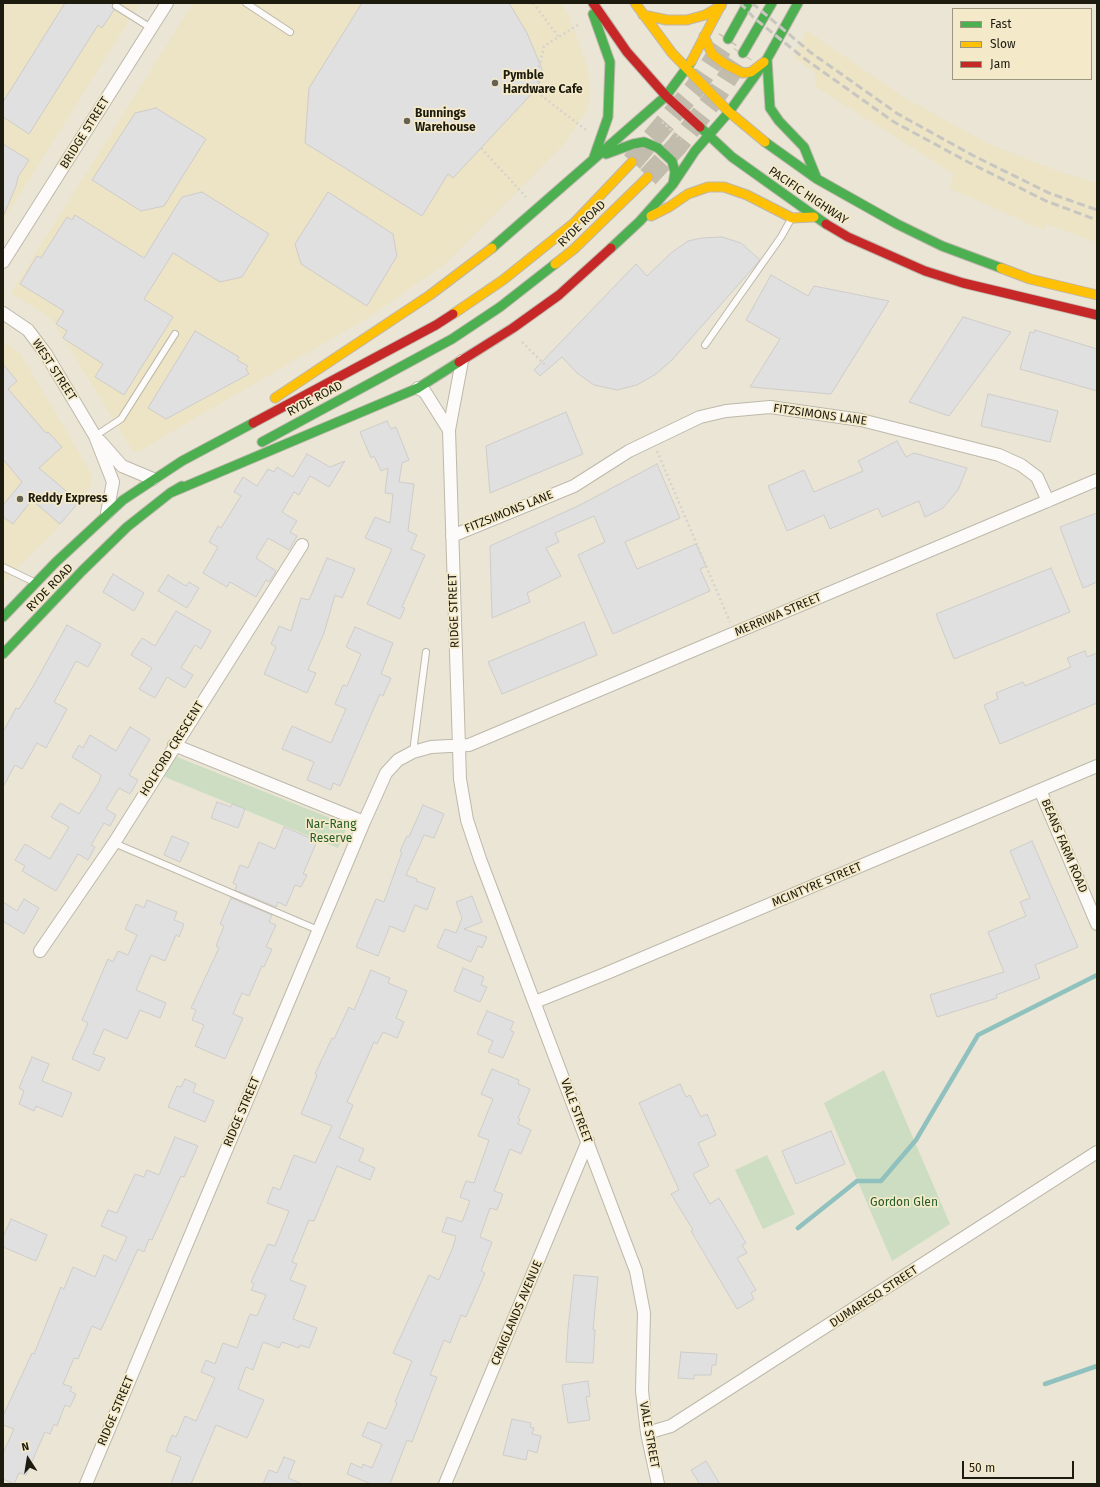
<!DOCTYPE html>
<html>
<head>
<meta charset="utf-8">
<style>
	body { margin:0 }
	#map { position:relative; width:1100px; height:1487px; overflow:hidden; background:#eae5d4; font-family:"Fira Sans",sans-serif }
	canvas { display:block }
	.frame { position:absolute; inset:0; border:4px solid #1d1a0e; pointer-events:none }
	.legend { position:absolute; left:952px; top:8px; width:140px; height:72px; box-sizing:border-box; background:#f4eaca; border:1px solid #9e977f; margin:0; padding:5px 7px; list-style:none; font-size:12px; color:#1d1a0e }
	.legend li { display:flex; align-items:center; gap:8px; height:20px }
	.legend b { width:20px; border:1px solid #9e977f }
	.north { position:absolute; left:8px; top:1439px; width:40px; height:40px; -webkit-text-stroke:3px #f4eaca; paint-order:stroke; rotate:348deg; font-size:11px; font-weight:700; line-height:16px; text-align:center; color:#1d1a0e }
	.north::after { content:''; display:block; margin:auto; width:14px; height:18px; background:#1d1a0e; clip-path:polygon(50% 0,100% 100%,50% 72%,0 100%) }
	.scale { position:absolute; left:962px; top:1461px; width:112px; height:18px; box-sizing:border-box; border:2px solid #1d1a0e; border-top:0; padding-left:5px; font-size:12px; line-height:14px; white-space:nowrap; color:#1d1a0e; -webkit-text-stroke:3px #f4eaca; paint-order:stroke }
</style>
</head>
<body>
<div id="map">
<canvas width="1100" height="1487"></canvas>
<div class="frame"></div>
<ul class="legend">
<li><b style="height:5px;background:#4caf50"></b>Fast</li>
<li><b style="height:5px;background:#ffc107"></b>Slow</li>
<li><b style="height:5px;background:#c62828"></b>Jam</li>
</ul>
<div class="north">N</div>
<div class="scale">50 m</div>
</div>
<script>
const context = document.querySelector('canvas').getContext('2d');
context.lineJoin = 'round';
function fill(path, color) { context.fillStyle = color; context.fill(path, 'evenodd'); }
const toPath = rows => new Path2D(rows.map(r => 'M' + r).join(''));
function stroke(path, color, width, dash) { context.strokeStyle = color; context.lineWidth = width; context.lineCap = dash ? 'butt' : 'round'; context.setLineDash(dash || []); context.stroke(path); }
function label(font, color, halo, rows, align = 'center') {
  context.font = font + ' "Fira Sans",sans-serif'; context.lineWidth = 3.5; context.setLineDash([]); context.textBaseline = 'middle'; context.strokeStyle = halo; context.fillStyle = color; for (const [text, x, y, turn = 0] of rows) {
    context.save(); context.translate(x, y); context.rotate((+turn || 0) * Math.PI / 180); context.textAlign = isNaN(turn) ? turn : align; if (halo) context.strokeText(text, 0, 0); context.fillText(text, 0, 0); context.restore();
  }
}
fill(toPath([
	[3,3,140,3,3,221],
	[193,3,561,3,569,16,587,66,590,88,588,108,565,143,446,263,369,317,164,436,140,452,132,450,51,318,11,293],
	[806,30,905,98,985,142,1059,172,1097,183,1097,243,1047,224,1043,230,1039,228,949,188,954,174,816,87,815,72,794,58],
	[3,342,20,353,92,475,91,485,56,530,3,582]
]), '#ede4c6');
fill(toPath([
	[172,755,348,825,338,848,160,775],
	[884,1070,950,1224,892,1261,824,1103],
	[767,1155,795,1214,763,1229,735,1170]
]), '#ccddc2');
stroke(toPath([
	[798,1228,857,1181,881,1181,916,1140,978,1035,1097,975],
	[1045,1384,1097,1366]
]), '#90c1bf', 4.5);
const building = toPath([
	[65,3,113,3,112,6,114,10,102,28,98,25,29,134,3,117,3,102,65,3],
	[362,3,509,3,527,33,542,69,542,76,537,88,453,178,448,174,422,216,305,143,309,88,362,3],
	[156,108,206,139,164,206,141,211,92,180,135,113,156,108],
	[3,144,29,160,18,177,16,186,3,217,3,144],
	[202,192,269,234,242,277,220,282,173,253,144,299,173,317,124,395,95,377,103,364,63,338,67,331,56,324,64,311,20,284,37,256,41,258,67,217,72,220,75,215,144,258,182,197,202,192],
	[328,192,393,234,397,256,367,306,301,264,295,244,328,192],
	[722,237,741,243,760,260,672,360,656,374,637,385,617,390,594,385,577,373,562,357,540,376,534,370,636,264,647,276,671,253,688,241,702,238,722,237],
	[771,275,808,296,814,286,889,301,831,394,750,387,780,339,746,320,771,275],
	[963,317,1011,332,949,416,909,402,963,317],
	[1035,330,1097,349,1097,391,1020,369,1030,332,1034,333,1035,330],
	[195,331,239,357,237,360,248,366,246,369,249,374,166,419,148,408,195,331],
	[3,364,17,381,8,389,46,433,48,432,62,447,39,468,79,502,60,524,32,500,13,524,3,517,3,505,22,482,3,459,3,364],
	[988,394,1058,411,1050,442,981,426,988,394],
	[566,412,583,454,490,493,486,446,566,412],
	[387,421,391,429,396,427,409,460,402,463,399,482,414,484,408,531,417,535,411,549,425,555,402,607,405,608,400,619,367,604,392,549,365,538,375,517,390,523,393,494,385,493,388,468,381,471,374,456,371,458,360,432,387,421],
	[897,441,906,457,914,453,967,468,958,490,943,508,925,517,919,501,882,517,878,508,830,529,824,515,787,531,768,486,804,470,814,492,863,471,858,461,897,441],
	[307,454,330,467,345,461,329,487,310,476,299,495,294,492,282,512,297,521,290,532,297,536,289,550,268,538,256,558,276,571,269,582,266,580,256,597,230,582,227,587,203,573,218,547,209,542,218,526,221,528,241,496,234,492,243,477,257,486,268,469,274,472,277,467,293,477,307,454],
	[657,464,680,518,625,542,637,569,696,544,706,566,700,569,710,591,613,634,578,555,605,542,594,516,555,533,559,542,546,548,561,576,527,593,530,602,492,618,490,546,580,505,657,464],
	[1097,513,1097,582,1083,588,1060,527,1097,513],
	[327,558,355,569,342,598,335,595,324,633,308,670,316,673,307,693,264,674,276,647,271,644,279,626,291,631,301,598,309,600,327,558],
	[1051,568,1070,612,954,659,936,614,1051,568],
	[113,574,144,593,134,611,103,592,113,574],
	[168,575,186,586,189,582,199,588,187,608,158,591,168,575],
	[176,611,211,631,201,649,195,645,181,668,193,675,185,688,167,677,155,698,139,689,152,668,131,655,142,638,155,646,176,611],
	[584,622,597,655,502,694,488,662,584,622],
	[67,625,101,644,88,667,76,661,54,702,67,709,46,748,37,743,22,769,15,765,3,787,3,732,16,708,19,709,35,683,67,625],
	[355,627,393,643,381,674,391,678,383,696,380,694,340,786,333,783,331,790,307,780,314,762,282,749,292,726,331,743,346,709,335,704,343,685,347,686,361,654,346,647,355,627],
	[1085,651,1087,657,1097,653,1097,703,1000,744,984,705,998,699,996,693,1023,682,1025,686,1071,667,1067,658,1085,651],
	[130,727,150,739,129,775,138,780,130,794,119,788,106,809,116,815,110,826,104,823,91,845,95,847,88,860,78,854,56,891,22,871,25,866,15,860,25,844,50,859,69,827,51,817,60,803,79,814,99,782,101,775,72,757,79,745,83,748,90,735,116,751,130,727],
	[217,802,231,807,232,804,245,809,238,828,211,818,217,802],
	[423,805,444,814,434,838,424,835,406,875,417,879,416,881,435,888,427,910,415,905,404,932,390,926,378,956,356,947,376,899,384,902,402,852,400,851,407,836,409,837,423,805],
	[284,827,317,841,303,874,307,875,301,887,295,885,286,906,278,902,276,907,235,890,237,885,233,883,240,865,248,868,259,842,275,849,284,827],
	[172,836,189,843,180,862,164,855,172,836],
	[1032,841,1078,947,1035,965,1040,978,996,995,997,998,937,1017,930,995,1004,972,988,932,1026,916,1020,902,1030,898,1010,851,1032,841],
	[472,896,482,922,464,929,487,937,482,948,478,946,471,962,437,947,445,929,456,933,462,918,456,902,472,896],
	[231,898,272,915,269,922,276,925,266,947,272,949,264,967,262,966,249,996,242,993,233,1014,243,1018,225,1059,195,1046,204,1025,192,1020,196,1010,191,1008,219,948,216,946,224,926,220,924,231,898],
	[24,899,39,908,24,934,3,921,3,902,17,911,24,899],
	[147,900,177,912,174,920,184,924,179,937,176,935,165,961,151,955,136,990,166,1003,160,1018,140,1010,127,1039,104,1029,93,1054,105,1058,99,1071,72,1059,88,1023,82,1020,108,959,113,962,118,951,128,955,137,935,125,929,136,904,144,908,147,900],
	[463,968,484,977,481,985,487,987,480,1002,454,991,463,968],
	[371,970,390,978,388,983,407,991,396,1018,404,1022,397,1038,383,1032,377,1044,374,1042,347,1102,353,1105,339,1138,364,1149,359,1161,375,1168,370,1180,337,1166,314,1221,309,1220,292,1262,297,1264,290,1280,306,1286,293,1319,317,1328,309,1348,300,1345,299,1348,282,1342,279,1348,263,1342,253,1370,246,1367,238,1389,264,1400,247,1438,216,1425,191,1484,171,1484,181,1457,166,1451,172,1435,176,1437,185,1416,196,1421,215,1378,201,1372,206,1360,215,1364,223,1343,237,1348,250,1314,257,1316,266,1295,251,1290,254,1284,251,1282,268,1244,275,1246,289,1211,267,1203,273,1187,280,1190,294,1155,315,1163,332,1126,301,1114,317,1075,315,1074,332,1038,334,1039,349,1007,354,1010,371,970],
	[487,1011,514,1022,510,1030,514,1032,503,1058,488,1052,493,1041,477,1034,487,1011],
	[32,1057,49,1064,42,1081,72,1093,62,1117,36,1106,34,1111,19,1104,24,1091,19,1088,32,1057],
	[492,1069,519,1080,518,1084,530,1089,518,1118,520,1119,518,1124,531,1130,521,1154,510,1149,494,1191,503,1194,497,1210,490,1208,480,1237,492,1242,481,1271,485,1273,466,1317,461,1315,450,1343,444,1340,430,1375,437,1377,412,1442,407,1440,390,1484,371,1484,347,1474,351,1463,362,1468,363,1464,372,1468,382,1444,362,1436,368,1422,386,1429,397,1403,395,1402,412,1361,393,1353,429,1275,439,1280,453,1247,456,1236,442,1232,447,1217,462,1222,470,1201,460,1197,466,1181,474,1183,489,1140,478,1136,493,1099,481,1094,492,1069],
	[185,1079,196,1084,193,1092,214,1101,205,1122,168,1107,177,1086,181,1087,185,1079],
	[680,1084,686,1097,690,1095,701,1117,707,1114,716,1135,698,1143,709,1166,693,1174,710,1204,719,1198,746,1243,742,1245,747,1253,737,1258,756,1290,751,1293,754,1299,737,1309,691,1231,693,1230,671,1194,679,1190,639,1103,680,1084],
	[831,1131,845,1164,796,1184,782,1151,831,1131],
	[175,1137,198,1146,184,1177,181,1176,152,1240,149,1239,144,1252,138,1249,101,1330,92,1326,78,1359,74,1358,63,1384,72,1387,70,1391,76,1394,70,1407,65,1405,57,1426,54,1424,50,1434,45,1432,26,1475,19,1473,14,1484,3,1479,3,1453,14,1429,3,1425,3,1416,32,1353,34,1354,61,1287,64,1289,73,1267,95,1277,104,1255,116,1261,127,1237,101,1226,108,1210,117,1213,135,1174,144,1177,147,1170,159,1175,175,1137],
	[11,1219,47,1235,36,1261,3,1247,3,1237,11,1219],
	[574,1275,598,1277,593,1330,595,1330,593,1363,566,1362,568,1329,574,1275],
	[681,1352,717,1354,716,1365,712,1365,711,1375,694,1375,694,1379,678,1378,681,1352],
	[588,1381,590,1396,586,1397,590,1420,568,1423,562,1385,588,1381],
	[512,1419,531,1423,530,1427,534,1428,532,1434,541,1436,537,1453,528,1450,526,1460,503,1455,512,1419],
	[284,1457,295,1461,288,1478,302,1484,263,1484,269,1470,277,1473,284,1457],
	[706,1461,720,1484,700,1484,691,1470,706,1461]
]);
fill(building, '#e1e0e0');
stroke(building, '#ceccca', 1);
stroke(toPath([
	[632,162,695,88,728,39],
	[648,177,677,146,715,97,743,54]
]), '#c1bcac', 21, [21, 10]);
const lane = toPath([
	[246,3,290,32],
	[116,6,151,28],
	[705,345,781,237,790,221],
	[95,436,121,419,175,334],
	[3,567,32,581],
	[413,752,426,652],
	[114,843,318,930]
]);
const street = toPath([
	[3,262,167,3],
	[3,313,28,330,46,354,95,436,113,482,107,513],
	[462,361,449,430,460,779,467,820,480,859,636,1271,644,1313,642,1391,647,1433,658,1484],
	[418,388,425,392,449,430],
	[100,441,122,466,153,479],
	[452,536,574,486,629,451,700,417,726,411,770,407,861,420,999,455,1021,465,1037,477,1048,501],
	[174,745,364,822],
	[1040,790,1097,924],
	[40,951,114,843,302,545],
	[535,1002,607,973,1097,766],
	[647,1433,671,1426,1097,1152],
	[86,1484,364,822,386,773,398,760,413,752,431,747,469,745,1097,480],
	[445,1484,588,1141]
]);
const fast = toPath([
	[593,14,610,62,608,117,594,157],
	[728,39,748,3],
	[743,53,772,3],
	[767,59,770,108,779,121,804,147,817,179],
	[700,127,732,157,826,224],
	[765,142,817,179,897,224,942,246,1001,268],
	[606,154,633,144,644,142,658,148,672,161,675,172,673,184],
	[492,248,666,96,691,62],
	[611,248,640,221,673,184,695,151,729,112,767,59,798,3],
	[262,442,452,339,500,307,555,264],
	[170,493,418,388,459,362],
	[3,617,56,562,123,500,182,461,253,423],
	[3,654,82,571,127,527,170,493,182,486]
]);
const slow = toPath([
	[635,3,672,53,729,112,765,142],
	[643,15,667,20,687,20,705,15,721,6],
	[704,36,712,54,725,64,743,73,751,72,764,62],
	[691,62,722,3],
	[651,216,669,207,688,194,708,187,724,187,747,195,792,218,814,217],
	[555,264,574,249,648,177],
	[1001,268,1030,279,1097,295],
	[453,314,503,280,574,223,632,162],
	[275,398,430,295,492,248]
]);
const jam = toPath([
	[593,3,627,52,666,96,700,127],
	[826,224,848,237,925,271,963,283,1097,315],
	[459,362,513,328,559,295,611,248],
	[253,423,436,325,453,314]
]);
stroke(lane, '#bdb9ab', 8);
stroke(street, '#bdb9ab', 14);
stroke(fast, '#beb5ac', 11);
stroke(slow, '#beb5ac', 11);
stroke(jam, '#beb5ac', 11);
stroke(toPath([
	[533,3,558,36],
	[578,25,544,46,537,76,539,90,542,96,586,130],
	[662,122,681,139],
	[481,148,526,197],
	[522,342,547,367],
	[657,451,730,622]
]), '#d5d3ce', 2.5, [2, 3]);
stroke(lane, '#fcfbf9', 6);
stroke(street, '#fcfbf9', 12);
stroke(fast, '#4caf50', 9);
stroke(slow, '#ffc107', 9);
stroke(jam, '#c62828', 9);
stroke(toPath([
	[740,3,754,18,805,59,894,122,970,163,1046,201,1097,220],
	[752,3,810,52,898,114,974,156,1049,193,1097,210]
]), '#c8c6c1', 3, [8, 4]);
for (const [x, y, r, color] of [
	[495,83,4,"#656153"],
	[407,121,4,"#656153"],
	[20,499,4,"#656153"]
]) { const dot = new Path2D(); dot.arc(x, y, r, 0, 2 * Math.PI); context.fillStyle = color; context.fill(dot); stroke(dot, '#f4eaca', 1.5); }
label('bold 12px', '#1d1a0e', '#f4eaca', [
	["Pymble",503,76],
	["Hardware Cafe",503,90],
	["Bunnings",415,114],
	["Warehouse",415,128],
	["Reddy Express",28,499]
], 'left');
label('12px', '#1d1a0e', '#f4eaca', [
	["BRIDGE STREET",85,133,-58],
	["PACIFIC HIGHWAY",808,196,34],
	["RYDE ROAD",582,224,-44],
	["WEST STREET",54,370,57],
	["RYDE ROAD",315,399,-28],
	["FITZSIMONS LANE",820,415,8],
	["FITZSIMONS LANE",509,512,-22],
	["RYDE ROAD",50,588,-46],
	["RIDGE STREET",454,611,-92],
	["MERRIWA STREET",778,615,-23],
	["HOLFORD CRESCENT",172,749,-58],
	["BEANS FARM ROAD",1064,846,67],
	["MCINTYRE STREET",817,885,-23],
	["VALE STREET",576,1111,69],
	["RIDGE STREET",242,1112,-67],
	["DUMARESQ STREET",874,1297,-33],
	["CRAIGLANDS AVENUE",517,1313,-67],
	["RIDGE STREET",116,1411,-67],
	["VALE STREET",649,1435,80]
]);
label('12px', '#255d29', '#f4eaca', [
	["Nar-Rang",331,825],
	["Reserve",331,839],
	["Gordon Glen",904,1203]
]);
</script>
</body>
</html>
